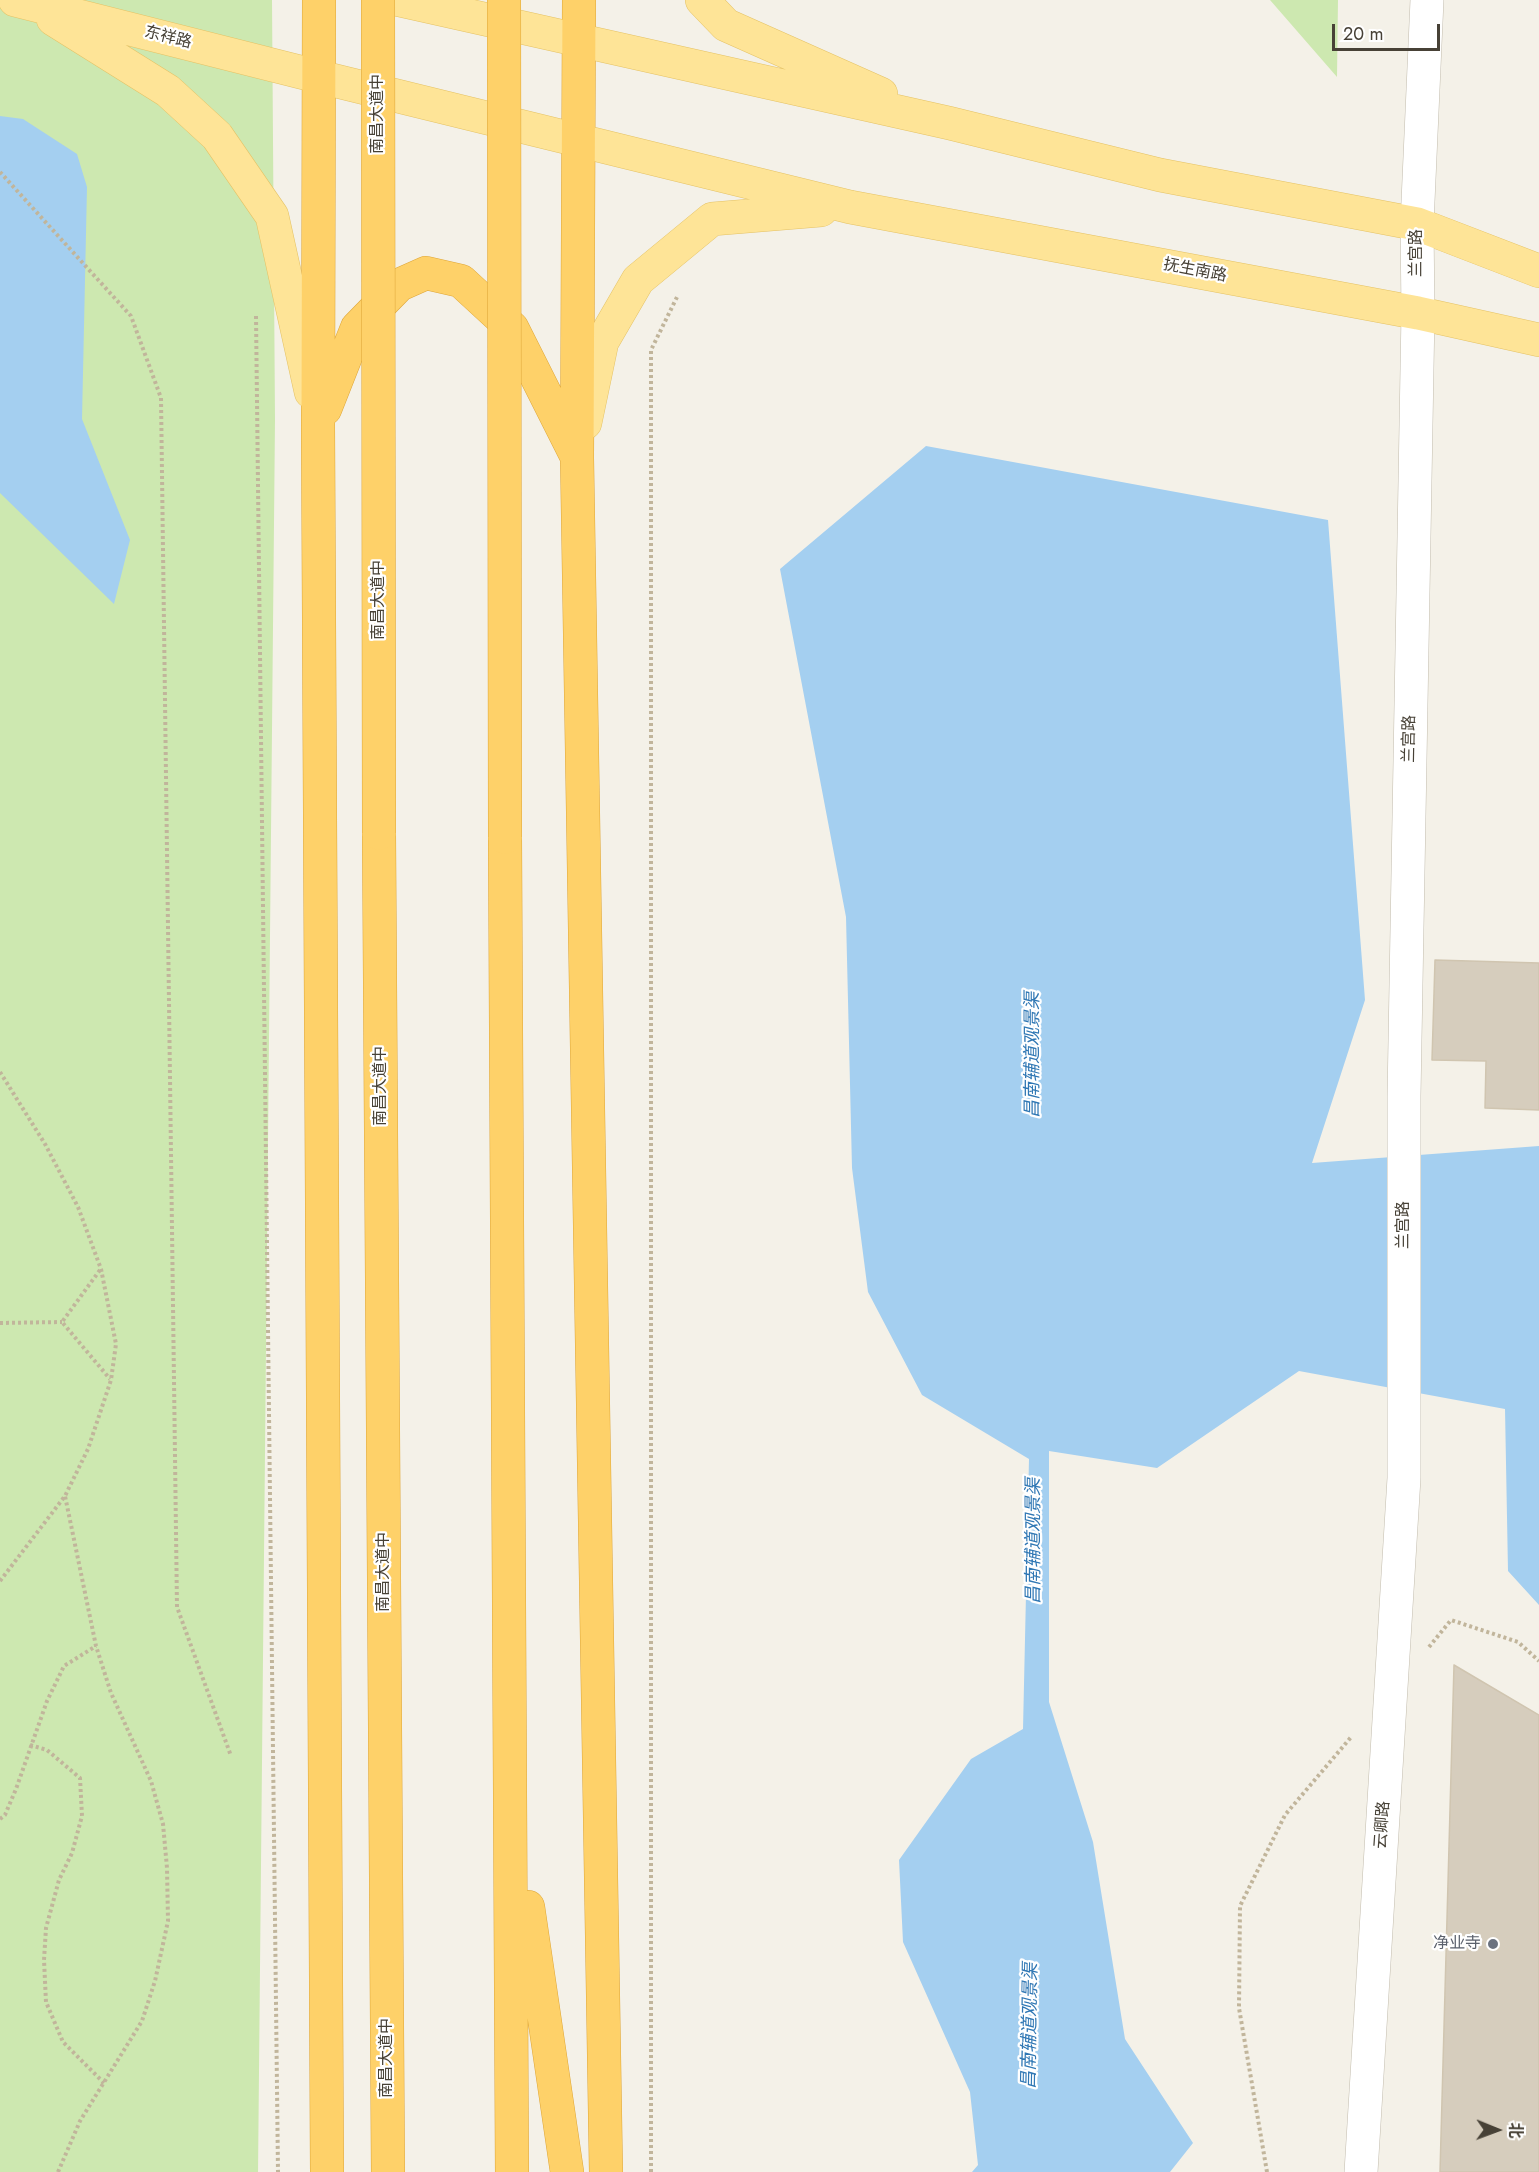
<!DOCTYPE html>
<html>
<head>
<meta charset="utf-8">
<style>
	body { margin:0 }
	#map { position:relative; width:1539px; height:2172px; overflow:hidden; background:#f4f1e8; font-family:Jost,"Noto Sans SC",sans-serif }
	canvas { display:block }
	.north { position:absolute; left:1467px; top:2100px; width:60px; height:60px; -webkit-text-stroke:4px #fff; paint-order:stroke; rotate:91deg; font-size:16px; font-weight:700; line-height:24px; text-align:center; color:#474136 }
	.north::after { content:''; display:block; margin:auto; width:21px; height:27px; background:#474136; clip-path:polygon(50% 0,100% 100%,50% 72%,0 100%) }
	.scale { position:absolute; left:1332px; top:24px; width:108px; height:27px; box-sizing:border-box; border:3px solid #474136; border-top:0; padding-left:8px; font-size:18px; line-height:21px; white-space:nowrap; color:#474136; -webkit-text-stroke:4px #fff; paint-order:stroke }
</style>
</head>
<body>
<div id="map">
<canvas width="1539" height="2172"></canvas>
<div class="north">北</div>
<div class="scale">20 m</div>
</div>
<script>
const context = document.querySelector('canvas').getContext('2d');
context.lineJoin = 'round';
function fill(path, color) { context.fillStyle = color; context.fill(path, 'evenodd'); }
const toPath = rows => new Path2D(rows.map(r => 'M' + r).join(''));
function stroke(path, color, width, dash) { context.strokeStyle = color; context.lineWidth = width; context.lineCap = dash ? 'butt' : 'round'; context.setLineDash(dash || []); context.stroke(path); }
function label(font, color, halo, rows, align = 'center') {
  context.font = font + ' Jost,"Noto Sans SC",sans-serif'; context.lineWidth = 4.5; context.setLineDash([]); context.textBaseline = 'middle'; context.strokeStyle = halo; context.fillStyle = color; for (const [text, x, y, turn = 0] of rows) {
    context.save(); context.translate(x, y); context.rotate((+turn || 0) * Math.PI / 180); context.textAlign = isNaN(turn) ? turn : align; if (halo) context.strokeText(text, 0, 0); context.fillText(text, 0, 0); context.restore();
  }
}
fill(toPath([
	[0,0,272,0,275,420,258,2172,0,2172],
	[1270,0,1338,0,1337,77]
]), '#cde8b0');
fill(toPath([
	[0,116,23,119,77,154,87,187,82,419,130,540,114,604,0,493],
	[926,446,1328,520,1365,1000,1312,1163,1539,1146,1539,1605,1508,1571,1505,1409,1299,1371,1157,1468,1049,1451,1049,1702,1093,1842,1125,2039,1193,2143,1170,2172,972,2172,978,2165,970,2092,903,1942,899,1860,971,1759,1023,1729,1029,1459,922,1395,868,1292,852,1168,846,917,780,569]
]), '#a4cff0');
const building = toPath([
	[1435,960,1539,963,1539,1110,1485,1108,1486,1061,1432,1060,1435,960],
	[1454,1665,1539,1715,1539,2172,1440,2172,1454,1665]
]);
fill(building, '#d6cdbd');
stroke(building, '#d0c5b0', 1.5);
const minor = toPath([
	[1361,2172,1404,1478,1404,1096,1418,313,1417,224,1427,0]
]);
const major = toPath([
	[15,0,320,77,850,207,1418,313,1539,340],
	[399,0,949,123,1160,175,1417,224,1539,271],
	[702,0,726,25,881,94],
	[53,19,168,91,217,136,272,216,311,392],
	[585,423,602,342,638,280,712,219,821,210]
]);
const highway = toPath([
	[319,0,318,425,327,2172],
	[579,0,577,457,606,2172],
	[325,409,357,328,399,285,426,273,461,281,512,328,575,453],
	[379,833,388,2172],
	[505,837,512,2172],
	[528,1907,567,2172]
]);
stroke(minor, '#c2bcad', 34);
stroke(major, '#e4c266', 34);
stroke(highway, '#dea638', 34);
stroke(toPath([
	[0,172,131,316,161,398,177,1607,231,1756],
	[256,316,278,2172],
	[0,1072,45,1144,78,1207,101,1269,116,1344,111,1380,88,1449,65,1496,0,1581],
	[100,1270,62,1322,110,1379],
	[0,1323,62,1322],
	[1429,1647,1451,1620,1518,1642,1539,1661],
	[30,1745,47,1750,80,1778,82,1816,72,1853,59,1880,46,1928,44,1960,46,2002,63,2042,104,2083],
	[0,1819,5,1815,16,1789,47,1701,64,1666,96,1646],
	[58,2172,80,2121,142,2021,155,1981,168,1921,167,1868,163,1824,151,1781,111,1693,96,1646,65,1496],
	[651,2172,651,350,678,295],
	[1267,2172,1239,2008,1240,1906,1285,1815,1352,1736]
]), '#c1b59b', 4, [3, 3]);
stroke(minor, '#fff', 33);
stroke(major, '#fee497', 33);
stroke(highway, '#fed169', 33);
const highwayBridge = toPath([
	[378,0,379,833],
	[504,0,505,837]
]);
stroke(highwayBridge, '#dea638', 34, []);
stroke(highwayBridge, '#fed169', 33);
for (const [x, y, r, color] of [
	[1493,1944,6,"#6b7280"]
]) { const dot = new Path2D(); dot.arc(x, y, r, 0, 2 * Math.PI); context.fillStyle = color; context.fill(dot); stroke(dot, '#fff', 2); }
label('16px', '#474136', '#fff', [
	["东祥路",168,38,14],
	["南昌大道中",378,114,-90],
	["兰宫路",1417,253,-90],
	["抚生南路",1195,271,11],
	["南昌大道中",379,600,-90],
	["兰宫路",1410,739,-89],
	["南昌大道中",381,1086,-90],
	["兰宫路",1404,1225,-90],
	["南昌大道中",384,1572,-90],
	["云卿路",1383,1825,-86],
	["南昌大道中",387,2058,-90]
]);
label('16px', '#5b616d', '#fff', [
	["净业寺",1481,1944]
], 'right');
label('italic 18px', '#2f77b4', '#fff', [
	["昌南辅道观景渠",1034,1055,-90],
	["昌南辅道观景渠",1035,1541,-90],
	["昌南辅道观景渠",1031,2026,-89]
]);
</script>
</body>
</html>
